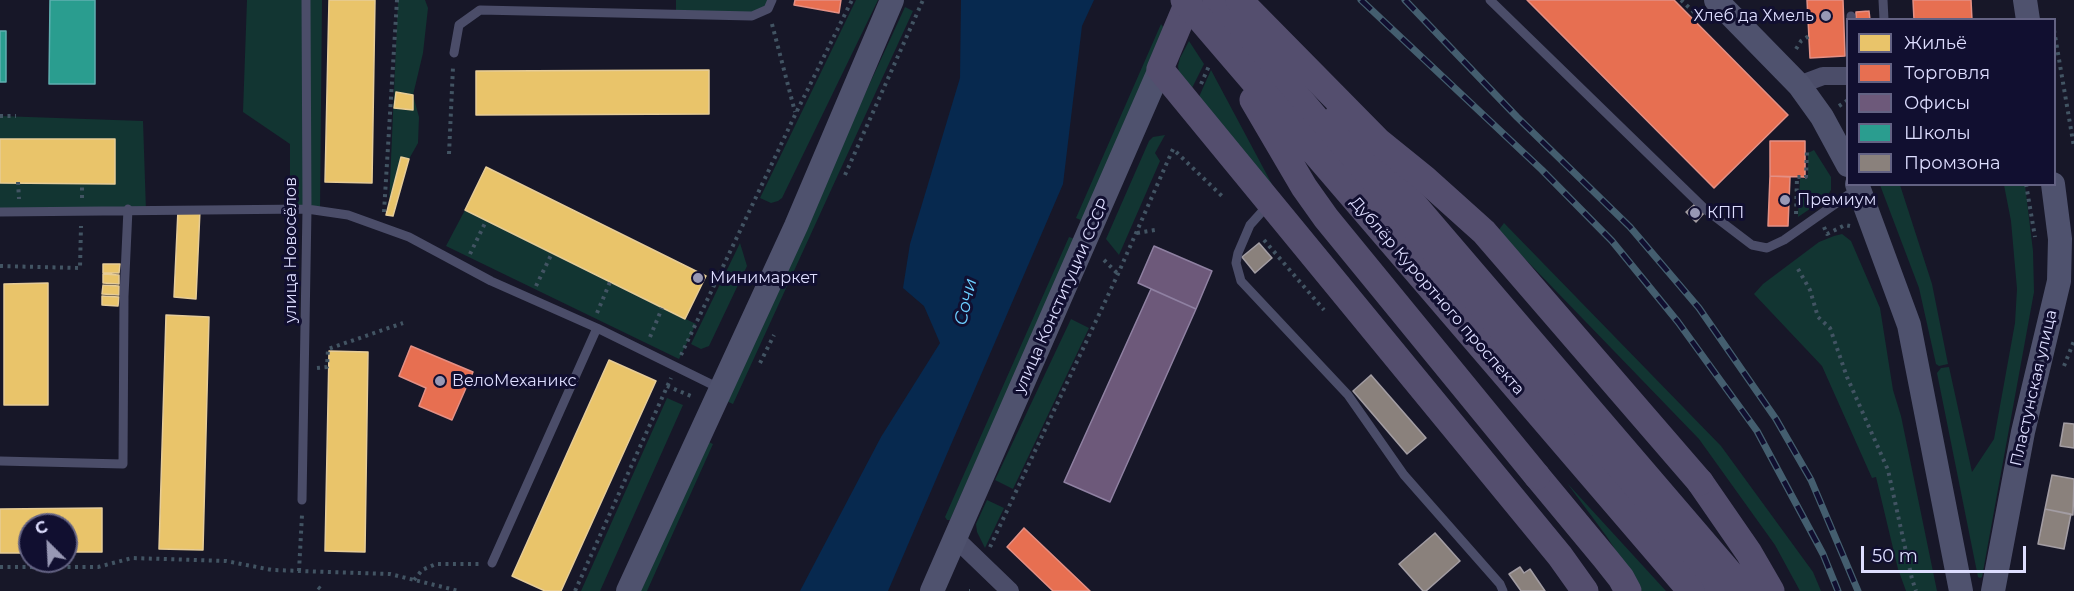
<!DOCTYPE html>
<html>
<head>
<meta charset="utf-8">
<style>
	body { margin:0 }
	#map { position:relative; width:2074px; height:591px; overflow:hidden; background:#171728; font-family:Montserrat,sans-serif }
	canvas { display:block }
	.legend { position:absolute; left:1846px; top:18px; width:210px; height:168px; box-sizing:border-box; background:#110f30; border:2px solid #636283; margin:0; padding:8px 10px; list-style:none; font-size:18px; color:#dedeff }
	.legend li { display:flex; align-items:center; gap:12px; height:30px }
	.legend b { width:30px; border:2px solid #636283 }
	.north { position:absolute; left:18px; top:513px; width:60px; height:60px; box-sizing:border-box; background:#110f30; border:2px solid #636283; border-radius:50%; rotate:336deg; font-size:16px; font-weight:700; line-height:24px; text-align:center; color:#dedeff }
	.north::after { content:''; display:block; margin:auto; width:21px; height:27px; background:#9898b4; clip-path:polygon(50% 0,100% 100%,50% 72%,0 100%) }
	.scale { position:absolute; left:1861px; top:546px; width:165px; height:27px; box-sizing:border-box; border:3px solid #dedeff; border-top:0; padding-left:8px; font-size:18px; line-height:21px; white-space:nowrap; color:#dedeff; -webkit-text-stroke:4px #110f30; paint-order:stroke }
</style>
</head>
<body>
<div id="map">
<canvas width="2074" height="591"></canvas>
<ul class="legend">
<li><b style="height:16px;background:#e9c46a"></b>Жильё</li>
<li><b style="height:16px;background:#e76f51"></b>Торговля</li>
<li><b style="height:16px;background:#6d597a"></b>Офисы</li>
<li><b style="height:16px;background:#2a9d8f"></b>Школы</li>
<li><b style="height:16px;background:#8a817c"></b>Промзона</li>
</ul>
<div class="north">С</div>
<div class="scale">50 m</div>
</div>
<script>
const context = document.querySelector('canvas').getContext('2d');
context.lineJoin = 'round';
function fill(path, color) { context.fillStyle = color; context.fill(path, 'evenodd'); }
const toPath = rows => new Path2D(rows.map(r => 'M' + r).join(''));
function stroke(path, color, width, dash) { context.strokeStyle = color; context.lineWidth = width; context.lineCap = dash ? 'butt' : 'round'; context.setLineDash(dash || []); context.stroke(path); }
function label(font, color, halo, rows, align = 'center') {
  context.font = font + ' Montserrat,sans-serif'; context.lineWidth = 6; context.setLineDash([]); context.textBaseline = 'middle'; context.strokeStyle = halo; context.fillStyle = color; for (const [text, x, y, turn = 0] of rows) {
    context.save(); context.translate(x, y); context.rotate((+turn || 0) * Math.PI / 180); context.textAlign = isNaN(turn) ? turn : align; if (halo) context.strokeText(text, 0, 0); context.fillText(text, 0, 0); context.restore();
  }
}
fill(toPath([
	[247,0,322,0,320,211,290,209,290,144,243,112],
	[398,0,425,0,428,8,423,53,413,95,419,117,418,143,409,159,401,157,389,205],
	[676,0,772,0,752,16,676,15],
	[856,0,878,0,782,198,778,201,771,203,760,198],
	[905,7,913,11,733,404,724,400],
	[1161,24,1167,32,1083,221,1076,218],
	[1189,41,1204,64,1189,94,1179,73,1178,66,1180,58],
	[1211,70,1282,203,1198,99],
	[0,116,143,121,146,211,0,212],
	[1165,135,1155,153,1160,161,1119,255,1106,239,1149,141,1153,137],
	[1814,150,1831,177,1831,190,1826,198,1798,217,1800,178,1808,179,1808,153],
	[1880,185,1900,185,1932,284,1948,364,1939,366,1936,364,1919,288],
	[2004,185,2025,185,2033,251,2034,292,1982,577,1980,578,1978,577,1937,373,1941,368,1949,367,1972,472,1994,439,2015,323,2017,289,2011,221],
	[465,210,696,324,679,359,446,246],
	[1504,223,1721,446,1813,572,1821,591,1800,591,1775,545,1699,439,1498,231],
	[1842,234,1851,241,1880,308,1893,390,1901,416,1937,591,1906,591,1898,569,1876,477,1872,478,1822,366,1754,294,1763,284,1819,242,1834,236],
	[1069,237,1075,239,950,520,947,520,945,517],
	[740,243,747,266,709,346,701,349,691,344],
	[1071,319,1089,328,1013,489,995,480],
	[667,398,683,405,600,591,581,591],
	[704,440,713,444,647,591,636,591],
	[1567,483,1666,591,1642,591,1607,537],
	[987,500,1004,508,985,548,977,532,976,524]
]), '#123532');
fill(toPath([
	[961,0,1094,0,1082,26,1063,184,888,591,800,591,881,437,940,343,924,306,903,288,910,244,960,78]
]), '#07294f');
const homes = toPath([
	[329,0,375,0,372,183,325,182,329,0],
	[709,70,709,114,476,115,476,71,709,70],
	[396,92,413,95,413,110,394,108,396,92],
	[0,139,115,139,115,184,0,183,0,139],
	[401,157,409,159,393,216,386,215,401,157],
	[486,167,706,276,685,319,465,210,486,167],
	[178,210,200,210,196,299,174,297,178,210],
	[103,264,120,264,119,273,103,273,103,264],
	[103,274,119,275,119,284,103,283,103,274],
	[48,283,48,405,4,405,4,284,48,283],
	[103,285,119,286,119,295,102,294,103,285],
	[102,296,119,297,118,306,102,305,102,296],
	[166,315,209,317,203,550,159,549,166,315],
	[329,351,368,352,365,552,325,551,329,351],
	[609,360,656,381,561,591,545,591,512,576,609,360],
	[102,508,102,552,66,552,66,525,30,525,30,553,0,553,0,509,102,508]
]);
fill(homes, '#e9c46a');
stroke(homes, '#e6cc97', 1.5);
const shops = toPath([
	[795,0,841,0,839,13,794,5,795,0],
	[1527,0,1674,0,1788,115,1714,188,1527,0],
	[1807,0,1843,0,1845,56,1810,58,1807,0],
	[1913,0,1971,0,1972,20,1914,20,1913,0],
	[1869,11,1870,20,1856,20,1856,12,1869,11],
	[1770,141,1805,141,1805,177,1770,176,1770,141],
	[1770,176,1790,177,1788,226,1768,226,1770,176],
	[411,346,473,372,452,420,419,406,426,388,399,376,411,346],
	[1024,528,1090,591,1053,591,1007,547,1024,528]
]);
fill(shops, '#e76f51');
stroke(shops, '#e49085', 1.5);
const offices = toPath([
	[1154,246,1212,271,1196,309,1138,283,1154,246],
	[1151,289,1196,309,1110,502,1064,482,1151,289]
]);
fill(offices, '#6d597a');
stroke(offices, '#8f81a2', 1.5);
const schools = toPath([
	[50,0,95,0,95,84,49,84,50,0],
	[0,31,6,31,6,82,0,82,0,31]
]);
fill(schools, '#2a9d8f');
stroke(schools, '#60b0b1', 1.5);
const industry = toPath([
	[1694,205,1704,213,1696,222,1686,212,1694,205],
	[1259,243,1272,258,1255,273,1242,257,1259,243],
	[1371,375,1426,438,1407,454,1353,391,1371,375],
	[2064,423,2074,424,2074,448,2060,446,2064,423],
	[2052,475,2074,479,2073,515,2045,509,2052,475],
	[2045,509,2071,514,2064,549,2038,544,2045,509],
	[1435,533,1460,561,1426,591,1423,591,1399,564,1435,533],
	[1520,567,1524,573,1530,569,1545,591,1521,591,1509,574,1520,567]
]);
fill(industry, '#8a817c');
stroke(industry, '#a39da3', 1.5);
stroke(toPath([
	[1681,0,1698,16],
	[772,24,795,112],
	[2054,30,2074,147],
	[1796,49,1801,41,1809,36],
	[1201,84,1209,66],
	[1839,106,1848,100],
	[0,116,16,116],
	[449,154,453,67],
	[845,175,923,0],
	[18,182,19,199],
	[2026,184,2035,237],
	[82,198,82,183],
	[384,212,397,0],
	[1796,214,1797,177,1806,177,1807,150],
	[1824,227,1827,234,1845,225,1850,226],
	[1137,233,1155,230],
	[1264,240,1324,310],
	[470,254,486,221],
	[1104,260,1118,274],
	[0,266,80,268,81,226],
	[1798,269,1810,290,1818,317,1830,328,1847,377,1888,470,1912,579,1916,591],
	[536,286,552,253],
	[597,313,610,282],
	[650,337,662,308],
	[681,355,796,113,852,0],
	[760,363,774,335],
	[2064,366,2074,341],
	[317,368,327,367,328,349,403,323],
	[667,386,691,396],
	[990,547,1118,274,1173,149,1223,197],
	[0,567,98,567,132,558,226,561,272,570,390,574,459,591],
	[299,571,302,515],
	[414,580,422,570,436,564,480,564],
	[318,587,323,591],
	[575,591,671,378],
	[969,591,970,591]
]), '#425463', 4, [3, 4.5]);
stroke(toPath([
	[1490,0,1706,210,1752,245,1767,248,1784,240,1858,188],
	[1883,0,1884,20],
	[1851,16,1851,20],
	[454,53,459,25,480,10,752,16,768,9,772,0],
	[1268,205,1250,225,1238,253,1236,263,1241,281,1348,395,1404,475,1500,584,1503,591],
	[0,212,307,209,348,215,409,237,491,281,597,328,719,388],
	[0,461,123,464,124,296,128,209],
	[302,500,307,209,306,0],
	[492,563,597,328]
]), '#4b4d69', 9);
stroke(toPath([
	[1799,85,1823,76,1848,76],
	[955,538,1010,591]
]), '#4b4d69', 18);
stroke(toPath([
	[1716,0,1799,85,1822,117,1848,165],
	[2025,0,2028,20],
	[1857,184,1909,325,1961,591],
	[628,591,796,226,892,0],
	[932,591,1160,69],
	[1993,591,2023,432,2059,281,2060,239,2053,184]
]), '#4f526e', 24);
stroke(toPath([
	[1189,0,1160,69,1560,556,1585,591],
	[1216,0,1714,591],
	[1338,116,1745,591],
	[1537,476,1605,558,1621,578,1628,591],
	[1700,482,1749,553,1771,591]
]), '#544e6e', 27);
const rail = toPath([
	[1361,0,1542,170,1612,241,1678,322,1757,431,1823,554,1838,591],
	[1405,0,1517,117,1630,227,1699,308,1776,419,1811,480,1858,591]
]);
stroke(rail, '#445e6f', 7);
stroke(rail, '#110f30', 4.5, [14]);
stroke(toPath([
	[1184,0,1691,591],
	[1239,0,1378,141,1425,179,1484,232,1700,482],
	[1253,100,1304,187,1326,218,1537,476]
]), '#544e6e', 27);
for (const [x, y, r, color] of [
	[1826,16,6,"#9898b4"],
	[1785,200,6,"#9898b4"],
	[1695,213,6,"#9898b4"],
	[698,278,6,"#9898b4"],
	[440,381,6,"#9898b4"]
]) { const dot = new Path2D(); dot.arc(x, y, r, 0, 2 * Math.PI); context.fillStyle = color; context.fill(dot); stroke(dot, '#110f30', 2); }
label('16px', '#dedeff', '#110f30', [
	["Хлеб да Хмель",1814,16,"right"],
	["Премиум",1797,200],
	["КПП",1707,213],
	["Минимаркет",710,278],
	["ВелоМеханикс",452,381]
], 'left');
label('16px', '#dedeff', '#110f30', [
	["улица Новосёлов",291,250,-90],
	["улица Конституции СССР",1062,296,-66],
	["Дублёр Курортного проспекта",1437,296,49],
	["Пластунская улица",2034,388,-77]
]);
label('italic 18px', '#6cceff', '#110f30', [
	["Сочи",966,302,-77]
]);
</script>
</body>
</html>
